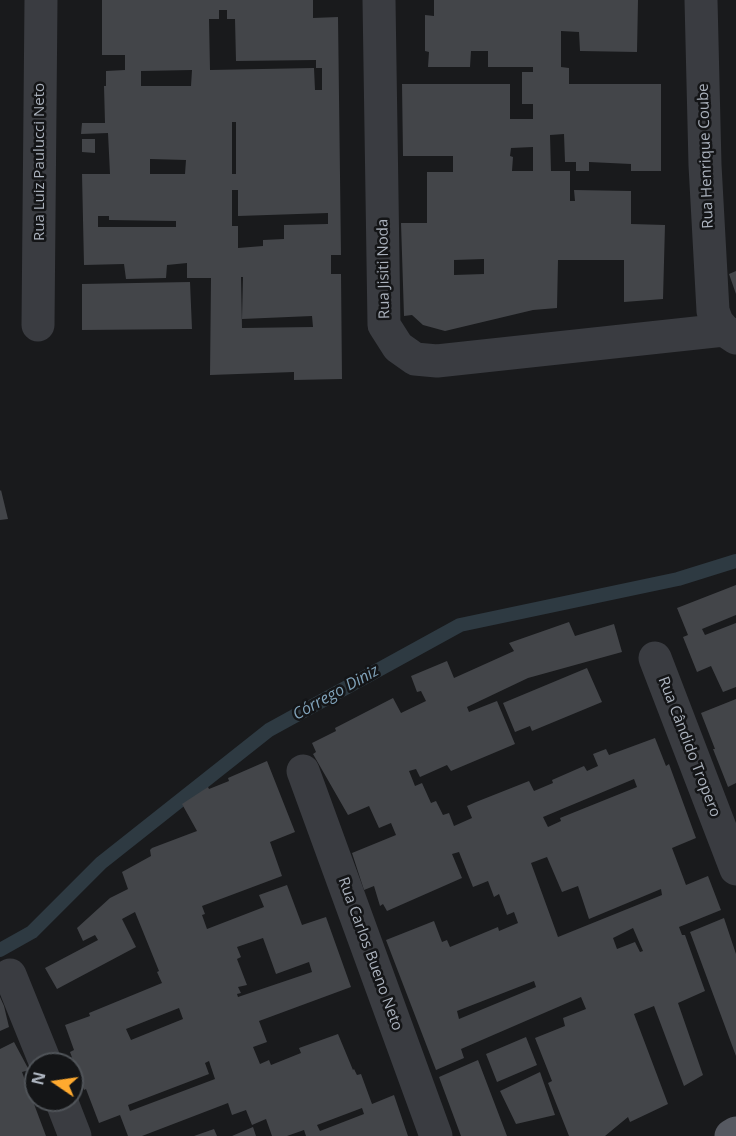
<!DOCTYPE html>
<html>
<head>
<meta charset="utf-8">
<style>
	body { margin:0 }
	#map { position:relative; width:736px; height:1136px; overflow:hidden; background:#191a1c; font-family:"Open Sans",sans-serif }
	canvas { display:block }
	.north { position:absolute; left:24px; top:1052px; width:60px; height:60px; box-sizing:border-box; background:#141517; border:2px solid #505459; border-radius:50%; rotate:283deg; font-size:16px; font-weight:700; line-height:24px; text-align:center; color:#abb2bd }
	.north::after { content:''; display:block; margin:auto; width:21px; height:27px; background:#ffaa2f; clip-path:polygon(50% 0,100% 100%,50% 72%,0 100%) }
</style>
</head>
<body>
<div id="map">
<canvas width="736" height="1136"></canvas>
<div class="north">N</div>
</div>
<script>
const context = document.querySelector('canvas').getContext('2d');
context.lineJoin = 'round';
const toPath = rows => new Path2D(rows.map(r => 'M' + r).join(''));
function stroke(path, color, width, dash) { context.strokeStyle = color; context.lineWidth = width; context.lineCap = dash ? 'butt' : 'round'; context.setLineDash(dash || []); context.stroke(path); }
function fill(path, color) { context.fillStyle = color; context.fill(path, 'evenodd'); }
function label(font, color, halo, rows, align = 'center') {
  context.font = font + ' "Open Sans",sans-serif'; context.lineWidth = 5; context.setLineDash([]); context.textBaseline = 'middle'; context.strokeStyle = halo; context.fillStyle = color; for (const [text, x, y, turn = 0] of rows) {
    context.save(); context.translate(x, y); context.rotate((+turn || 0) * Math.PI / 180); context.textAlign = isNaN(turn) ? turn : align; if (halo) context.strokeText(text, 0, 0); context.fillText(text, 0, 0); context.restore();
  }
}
stroke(toPath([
	[0,950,32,932,101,863,269,730,460,625,678,579,736,561]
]), '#2e3a42', 14);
fill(toPath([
	[102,0,313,0,313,18,338,17,341,255,331,255,331,274,341,274,342,379,294,380,294,372,210,375,211,278,187,278,187,263,167,265,166,278,126,279,124,264,84,265,82,174,110,174,108,133,81,134,82,123,105,123,104,86,106,86,106,71,125,70,125,55,102,55],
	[219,10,227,10,227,19,235,19,236,61,316,60,316,68,322,68,322,90,315,90,314,68,210,70,209,19,219,19],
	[192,70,191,86,141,86,141,71],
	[232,122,236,122,236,174,232,174],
	[150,159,186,160,185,174,150,174],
	[232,190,238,190,238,216,328,213,328,224,284,225,284,239,263,240,263,246,238,248,238,226,232,226],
	[98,216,109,216,109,220,176,221,176,227,98,227],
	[241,277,243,277,242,319,312,316,313,327,242,328],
	[434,0,638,0,637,52,580,51,579,32,561,31,561,67,569,68,569,84,661,84,661,171,631,171,631,164,589,162,589,171,576,171,576,162,565,162,564,134,550,135,551,171,570,171,570,201,575,201,574,190,631,191,631,224,665,225,663,299,624,302,624,260,558,260,557,308,533,310,445,331,423,325,412,315,404,316,401,223,427,223,427,172,453,172,453,156,403,156,402,84,510,84,510,119,533,119,533,104,522,104,522,72,533,72,533,67,488,67,488,51,471,51,470,67,428,67,429,52,425,51,425,15,434,16],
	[533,147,533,171,512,171,513,157,510,156,511,148],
	[484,259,484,274,454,275,454,260],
	[82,139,95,139,95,153,82,152],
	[736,271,736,294,729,274],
	[190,282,192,329,82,330,82,284],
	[1,490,8,519,0,520,0,491],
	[736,585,736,615,702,629,705,635,736,623,736,687,723,692,711,666,697,672,683,637,688,635,677,608],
	[569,622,575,636,614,624,622,652,528,678,467,707,469,712,497,701,515,744,451,771,447,765,420,777,416,769,409,771,415,786,422,783,431,803,436,801,443,815,449,813,454,826,472,818,467,806,476,802,529,781,534,791,553,783,552,780,584,766,587,771,598,766,593,754,606,749,609,755,655,738,666,766,669,764,696,838,672,848,686,885,708,876,721,910,679,927,682,935,685,935,705,991,678,1003,703,1075,684,1086,654,1006,634,1014,668,1104,630,1122,628,1117,605,1136,569,1136,548,1083,552,1081,535,1038,565,1026,563,1018,586,1009,581,997,461,1049,464,1058,436,1070,386,940,434,921,442,942,447,940,450,947,498,927,499,931,518,923,514,912,507,915,499,894,494,897,488,881,473,887,459,852,452,854,462,878,387,911,383,904,380,906,374,886,364,890,352,853,396,835,391,823,379,828,369,806,348,815,313,754,316,752,312,743,336,731,335,728,393,698,401,713,426,701,421,691,417,692,411,676,447,661,454,678,514,651,509,643],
	[634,779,637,787,560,818,561,821,548,827,543,817],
	[547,857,562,892,578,886,589,919,661,889,662,895,558,937,531,863],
	[633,928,643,951,640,952,635,942,617,949,613,938],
	[534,981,536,987,459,1019,457,1011],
	[587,668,602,702,532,731,530,726,515,732,503,703],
	[736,699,736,783,728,787,713,749,715,749,701,713],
	[267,761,295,832,270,842,282,876,202,906,205,914,202,915,207,929,264,907,259,895,287,885,302,925,326,917,351,987,259,1021,267,1042,253,1047,260,1064,269,1060,271,1065,301,1053,299,1048,338,1034,353,1070,354,1069,357,1075,361,1074,372,1104,394,1095,408,1136,306,1136,304,1130,287,1136,272,1136,266,1119,252,1125,246,1110,232,1115,228,1103,142,1136,128,1136,120,1115,99,1123,86,1089,84,1090,70,1052,74,1050,65,1025,90,1016,89,1013,162,983,157,972,159,971,135,912,122,919,136,947,57,989,45,968,98,940,95,935,83,941,77,928,110,898,128,889,122,872,151,856,150,850,152,848,197,831,182,804,208,787,209,789,229,781,228,778],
	[263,938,276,974,309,962,312,972,238,997,237,994,241,993,238,987,247,985,237,959,241,957,237,947],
	[179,1008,183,1019,131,1040,126,1029],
	[209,1061,215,1079,130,1111,128,1105,209,1074,205,1063],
	[362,1108,364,1114,320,1131,317,1125],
	[724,918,736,954,736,1056,690,932],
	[0,997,4,1006,9,1027,0,1031],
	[526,1037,537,1065,497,1082,486,1054],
	[14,1042,29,1070,22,1072,46,1136,0,1136,0,1049],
	[478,1060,507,1136,461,1136,439,1077],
	[540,1072,555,1115,516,1124,500,1091],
	[253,1127,256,1136,232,1136],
	[214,1129,217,1136,194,1136]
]), '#434549');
stroke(toPath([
	[379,0,384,325,398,347,415,359,437,361,724,330],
	[701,0,705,165,713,311,717,322,724,330,736,338],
	[38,325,41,0],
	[655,658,736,869],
	[303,771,436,1136],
	[10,975,46,1064],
	[61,1100,75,1136]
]), '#3a3c41', 33);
stroke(toPath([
	[731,1136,736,1133]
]), '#565961', 33);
label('15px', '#abb2bd', '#141517', [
	["Rua Henrique Coube",706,156,-92],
	["Rua Luiz Paulucci Neto",40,162,-90],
	["Rua Jisiti Noda",384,269,-91],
	["Rua Cândido Tropero",689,747,69],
	["Rua Carlos Bueno Neto",370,954,70]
]);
label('italic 16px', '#80a3ba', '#141517', [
	["Córrego Diniz",336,693,-29]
]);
</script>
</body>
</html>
